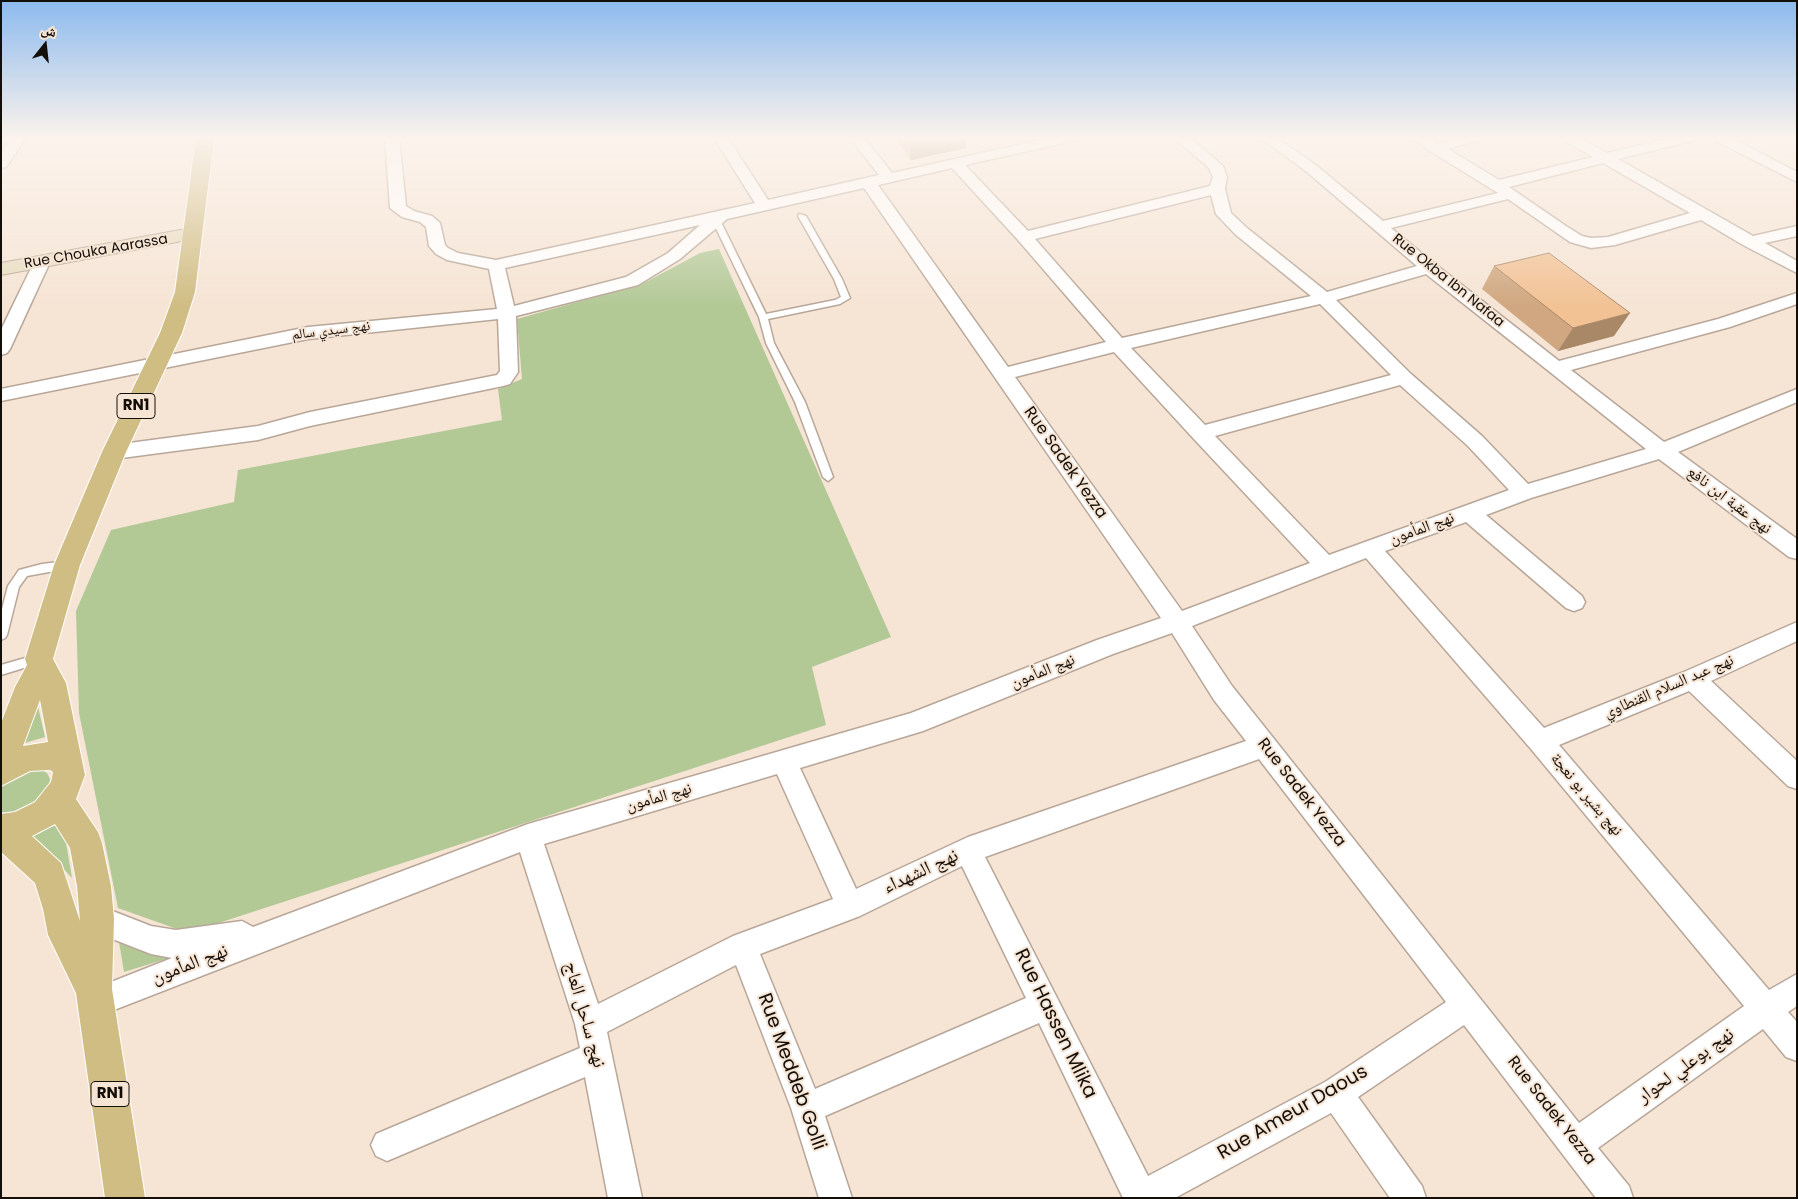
<!DOCTYPE html>
<html>
<head>
<meta charset="utf-8">
<style>
	body { margin:0 }
	#map { position:relative; width:1798px; height:1199px; overflow:hidden; background:#f6e5d5; font-family:Poppins,"Noto Naskh Arabic",sans-serif }
	canvas { display:block }
	.frame { position:absolute; inset:0; border:2px solid #140e09; pointer-events:none }
	.north { position:absolute; left:20px; top:20px; width:50px; height:50px; -webkit-text-stroke:4px #f6e5d5; paint-order:stroke; rotate:16deg; font-size:14px; font-weight:700; line-height:20px; text-align:center; color:#140e09 }
	.north::after { content:''; display:block; margin:auto; width:18px; height:22px; background:#140e09; clip-path:polygon(50% 0,100% 100%,50% 72%,0 100%) }
</style>
</head>
<body>
<div id="map">
<canvas width="1798" height="1199"></canvas>
<div class="frame"></div>
<div class="north">ش</div>
</div>
<script>
const context = document.querySelector('canvas').getContext('2d');
context.lineJoin = 'round';
function fill(path, color) { context.fillStyle = color; context.fill(path, 'evenodd'); }
const toPath = rows => new Path2D(rows.map(r => 'M' + r).join(''));
function stroke(path, color, width, dash) { context.strokeStyle = color; context.lineWidth = width; context.lineCap = dash ? 'butt' : 'round'; context.setLineDash(dash || []); context.stroke(path); }
function label(font, color, halo, rows, align = 'center') {
  context.font = font + ' Poppins,"Noto Naskh Arabic",sans-serif'; context.lineWidth = 4; context.setLineDash([]); context.textBaseline = 'middle'; context.strokeStyle = halo; context.fillStyle = color; for (const [text, x, y, turn = 0] of rows) {
    context.save(); context.translate(x, y); context.rotate((+turn || 0) * Math.PI / 180); context.textAlign = isNaN(turn) ? turn : align; if (halo) context.strokeText(text, 0, 0); context.fillText(text, 0, 0); context.restore();
  }
}
fill(toPath([
	[719,249,891,637,812,667,826,725,188,933,118,908,79,713,76,611,111,530,234,502,238,470,502,420,498,389,522,379,517,319,644,283,700,253],
	[36,698,45,737,18,745],
	[40,769,47,773,50,779,49,787,35,804,13,814,1,812,1,786,9,779,30,770],
	[62,819,72,878,32,835],
	[119,942,192,951,124,972]
]), '#b2c996');
const lane = toPath([
	[799,214,806,216,842,279,850,298,840,304,768,319,774,343,805,402,833,477,828,481,823,477,795,402,766,343,759,317,712,220,716,218,720,220,766,314,835,300,841,297,834,279,798,216,799,214],
	[67,561,72,565,71,568,27,576,19,587,7,635,5,638,1,640,1,613,8,586,19,570,42,564,67,561],
	[39,654,43,656,45,659,43,662,1,675,1,665,39,654]
]);
const street = toPath([
	[12,138,26,138,6,167,1,168,1,153,12,138],
	[385,138,399,138,406,206,414,211,432,216,440,223,445,245,448,248,458,253,496,260,755,203,714,138,728,138,768,200,879,175,850,138,864,138,892,173,1049,138,1075,138,1073,141,965,165,1028,231,1210,186,1213,177,1209,168,1174,138,1190,138,1223,166,1227,177,1225,189,1231,213,1247,228,1327,292,1417,266,1307,172,1261,138,1277,138,1317,166,1383,221,1498,193,1430,151,1413,138,1430,138,1438,143,1455,138,1477,138,1475,141,1448,149,1499,180,1593,157,1565,141,1563,138,1580,138,1607,153,1670,138,1694,138,1692,141,1618,159,1753,236,1797,226,1797,236,1765,243,1797,261,1797,273,1743,245,1701,220,1615,245,1591,248,1570,242,1508,199,1391,228,1435,264,1559,361,1718,319,1797,293,1797,304,1730,327,1571,370,1664,442,1797,389,1797,402,1678,452,1797,539,1797,559,1789,557,1659,459,1531,498,1486,515,1582,596,1585,602,1582,608,1574,611,1566,608,1466,522,1385,551,1544,728,1684,672,1797,622,1797,641,1711,681,1797,761,1797,789,1788,786,1689,691,1559,745,1769,990,1797,974,1797,1006,1788,1012,1797,1022,1797,1061,1786,1057,1763,1029,1598,1148,1629,1186,1633,1198,1596,1198,1464,1025,1358,1097,1422,1186,1426,1198,1390,1198,1331,1113,1175,1198,1123,1198,1039,1023,825,1116,852,1198,819,1198,791,1108,736,965,607,1032,642,1198,608,1198,585,1077,387,1161,376,1156,371,1145,376,1134,580,1048,575,1024,520,852,96,1017,86,1012,81,1002,86,992,172,958,151,954,87,929,83,919,87,909,97,905,151,926,176,930,242,921,253,927,528,824,911,713,1097,640,1161,618,864,188,727,219,680,259,638,285,516,316,518,372,510,384,503,386,310,426,258,440,114,459,107,457,104,452,107,447,114,445,258,426,310,412,497,375,500,371,498,319,308,339,1,401,1,389,308,327,497,309,489,269,447,260,436,254,429,246,426,227,420,222,402,217,390,208,385,138],
	[1603,163,1690,213,1608,237,1591,238,1582,236,1566,226,1509,187,1603,163],
	[952,168,1018,240,1106,342,1008,367,878,185,952,168],
	[1211,195,1216,214,1235,234,1311,296,1122,338,1035,239,1211,195],
	[700,225,668,253,626,277,514,306,505,268,700,225],
	[1426,274,1550,372,1646,449,1528,484,1482,436,1411,374,1336,300,1426,274],
	[1320,304,1391,375,1205,425,1131,348,1320,304],
	[1114,352,1193,438,1310,563,1182,611,1015,377,1114,352],
	[1400,385,1468,446,1509,490,1329,555,1215,436,1400,385],
	[1366,558,1531,749,1744,1006,1579,1123,1232,686,1192,626,1366,558],
	[1172,633,1214,700,1246,741,968,837,856,889,800,768,923,731,1113,654,1172,633],
	[1259,759,1446,1002,1325,1082,1148,1176,985,857,1259,759],
	[777,774,833,899,733,936,598,1004,544,844,777,774],
	[962,866,1026,998,815,1089,760,954,860,916,962,866],
	[1714,138,1732,138,1797,172,1797,182,1716,141,1714,138],
	[42,257,48,259,50,262,10,349,7,353,1,355,1,330,34,262,36,259,42,257]
]);
const secondary = toPath([
	[191,228,198,230,201,234,198,238,1,275,1,263,191,228]
]);
const primary = toPath([
	[196,138,214,138,195,292,182,333,126,452,80,565,53,659,66,683,85,775,76,799,98,832,102,843,111,886,114,919,112,989,145,1198,105,1198,76,993,48,935,43,909,35,883,1,852,1,814,15,812,35,802,51,782,53,772,50,770,30,771,1,786,1,723,15,687,27,665,25,659,54,565,102,452,160,333,175,292,196,138],
	[40,700,48,742,23,746,40,700],
	[55,824,70,848,77,886,80,921,61,863,32,836,55,824]
]);
stroke(lane, '#b8a799', 3);
stroke(street, '#b8a799', 3);
stroke(secondary, '#b8a799', 2);
stroke(primary, '#fff', 2);
fill(lane, '#fff');
fill(street, '#fff');
fill(secondary, '#e8dec1');
fill(primary, '#d0bd83');
fill(toPath([
	[895,138,966,138,966,148,911,160],
	[1494,266,1614,336,1558,351,1482,289]
]), '#d0a780');
fill(toPath([
	[937,138,966,138,966,148,911,160,911,143],
	[1630,313,1614,336,1558,351,1573,328]
]), '#a98868');
const building = toPath([
	[907,138,937,138,911,143,907,138],
	[1549,253,1630,313,1573,328,1494,266,1549,253]
]);
fill(building, '#f2c295');
stroke(building, '#a98868', 1);
const sky = context.createLinearGradient(0, 0, 0, 306);
sky.addColorStop(0, '#8cbaee');
sky.addColorStop(0.45, '#fbf3ec');
sky.addColorStop(1, '#fbf3ec00');
context.fillStyle = sky;
context.fillRect(0, 0, 1798, 306);
label('14px', '#140e09', '#f6e5d5', [
	["Rue Chouka Aarassa",96,252,-10],
	["Rue Okba Ibn Nafaa",1448,281,39],
	["نهج سيدي سالم",331,331,-7]
]);
for (const [x, y, w] of [
	[136,406,38],
	[110,1094,38]
]) { const box = new Path2D(); box.roundRect(x - w / 2, y - 12.5, w, 25, 4); context.fillStyle = '#f6e5d5'; context.fill(box); stroke(box, '#140e09', 1); }
label('bold 15px', '#140e09', null, [
	["RN1",136,406],
	["RN1",110,1094]
]);
label('16px', '#140e09', '#f6e5d5', [
	["Rue Sadek Yezza",1065,463,55],
	["نهج عقبة ابن نافع",1729,501,37],
	["نهج المأمون",1422,529,-20],
	["نهج المأمون",1043,672,-22],
	["نهج عبد السلام القنطاوي",1669,687,-23],
	["Rue Sadek Yezza",1301,793,52],
	["نهج بشير بو نعجة",1586,795,50],
	["نهج المأمون",659,798,-16],
	["Rue Sadek Yezza",1551,1111,52]
]);
label('19px', '#140e09', '#f6e5d5', [
	["نهج الشهداء",921,872,-25],
	["نهج المأمون",190,965,-21],
	["نهج ساحل العاج",584,1015,74],
	["Rue Hassen Mlika",1055,1024,64],
	["نهج بوعلي لحوار",1686,1066,-36],
	["Rue Meddeb Golli",791,1072,70],
	["Rue Ameur Daous",1293,1113,-30]
]);
</script>
</body>
</html>
